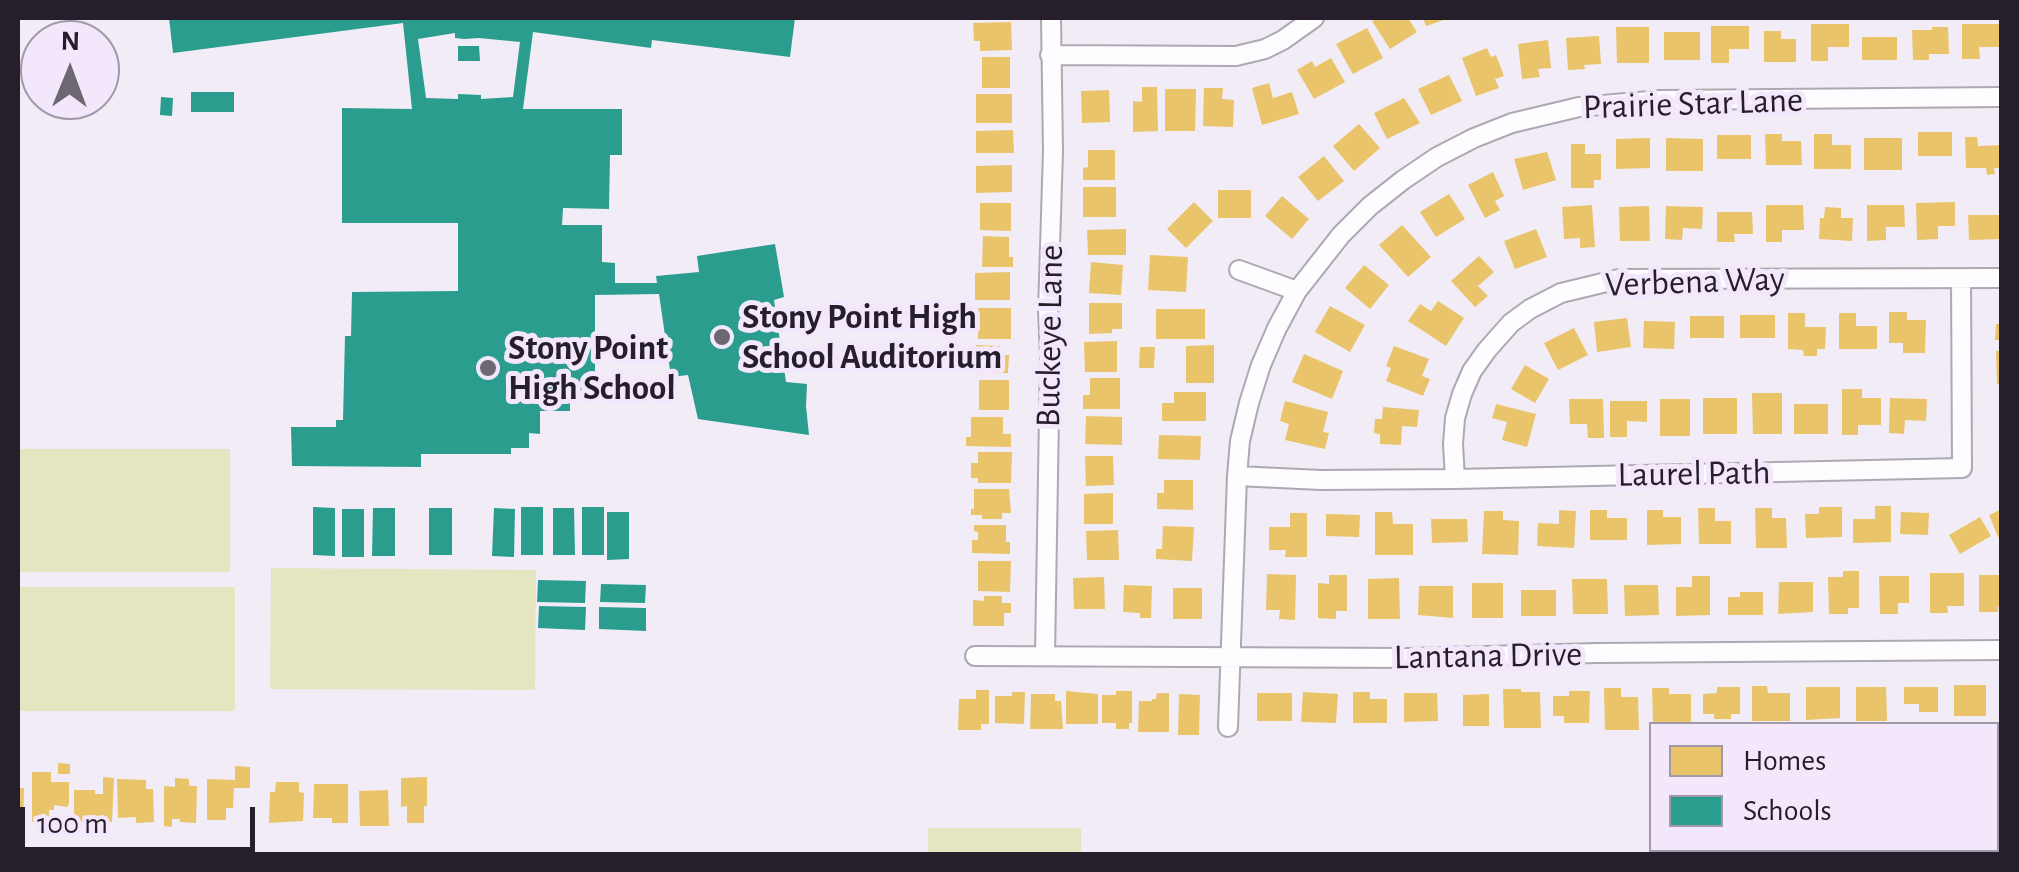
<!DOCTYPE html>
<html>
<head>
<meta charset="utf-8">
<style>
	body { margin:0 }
	#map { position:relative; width:2019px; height:872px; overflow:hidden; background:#f2ecf7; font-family:"Alegreya Sans",sans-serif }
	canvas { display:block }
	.frame { position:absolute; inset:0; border:20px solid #261f2b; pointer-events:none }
	.legend { position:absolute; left:1649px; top:722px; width:350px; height:130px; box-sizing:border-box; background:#f3e8fb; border:2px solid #a198a8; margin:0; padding:12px 18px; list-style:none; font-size:30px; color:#261f2b }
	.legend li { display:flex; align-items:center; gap:20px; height:50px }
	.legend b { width:50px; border:2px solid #a198a8 }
	.north { position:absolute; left:20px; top:20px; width:100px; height:100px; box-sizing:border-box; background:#f3e8fb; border:2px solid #a198a8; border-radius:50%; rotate:1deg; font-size:28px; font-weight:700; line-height:40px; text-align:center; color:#261f2b }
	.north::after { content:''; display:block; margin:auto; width:35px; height:45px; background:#6d6772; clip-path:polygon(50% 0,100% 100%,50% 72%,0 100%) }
	.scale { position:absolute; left:20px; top:807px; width:235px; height:45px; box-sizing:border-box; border:5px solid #261f2b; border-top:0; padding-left:12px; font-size:30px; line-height:35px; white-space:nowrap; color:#261f2b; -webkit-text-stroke:8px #f3e8fb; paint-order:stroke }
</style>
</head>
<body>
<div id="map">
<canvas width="2019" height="872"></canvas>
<div class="frame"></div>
<ul class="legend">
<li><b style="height:28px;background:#e9c46a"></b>Homes</li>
<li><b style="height:28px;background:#2a9d8f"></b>Schools</li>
</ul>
<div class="north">N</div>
<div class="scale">100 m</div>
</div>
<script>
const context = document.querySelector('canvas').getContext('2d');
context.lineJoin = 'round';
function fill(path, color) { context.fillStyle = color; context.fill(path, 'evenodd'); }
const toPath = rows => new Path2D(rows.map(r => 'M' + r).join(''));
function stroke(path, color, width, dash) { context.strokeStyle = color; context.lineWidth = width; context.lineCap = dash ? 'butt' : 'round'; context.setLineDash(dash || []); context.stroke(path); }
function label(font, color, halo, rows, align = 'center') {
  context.font = font + ' "Alegreya Sans",sans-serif'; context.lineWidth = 10; context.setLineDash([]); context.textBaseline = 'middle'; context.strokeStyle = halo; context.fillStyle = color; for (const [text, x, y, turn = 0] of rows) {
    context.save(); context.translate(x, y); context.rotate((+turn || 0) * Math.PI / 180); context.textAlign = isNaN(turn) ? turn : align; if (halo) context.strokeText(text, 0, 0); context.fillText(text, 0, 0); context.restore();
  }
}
fill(toPath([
	[18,449,230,449,230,572,18,572],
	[271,568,536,570,535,690,270,689],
	[18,587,235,587,235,711,18,711],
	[928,828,1081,828,1081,854,928,854]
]), '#e5e5c2');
fill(toPath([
	[1378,18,1408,18,1417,32,1390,49,1372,21],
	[1423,18,1450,18,1426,26],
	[1011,22,1012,50,980,51,980,41,974,41,973,23],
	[1811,24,1849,24,1849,47,1828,47,1828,61,1811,61],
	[1962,24,2000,24,2000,47,1979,47,1980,59,1962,59],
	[1711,26,1749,26,1749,49,1729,49,1729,63,1711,63],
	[1616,27,1649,27,1649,63,1617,63],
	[1932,27,1948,27,1949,54,1929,54,1929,60,1913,60,1912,30,1932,30],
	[1367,28,1383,58,1353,74,1336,44],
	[1764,31,1781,31,1781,39,1796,39,1796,62,1764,62],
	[1664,32,1700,32,1700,60,1664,60],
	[1599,36,1601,64,1584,65,1585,69,1568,70,1566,38],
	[1862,37,1897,37,1897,60,1862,60],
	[1548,40,1551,68,1538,69,1540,77,1522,79,1518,44],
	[1487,48,1491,57,1496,55,1504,76,1495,79,1499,88,1476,96,1462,58],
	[982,57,1010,57,1010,88,982,88],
	[1331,58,1345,82,1314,99,1297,70,1312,61,1315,67],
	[1449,75,1462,101,1431,115,1418,89],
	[1269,83,1273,98,1292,92,1299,114,1262,125,1252,88],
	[1142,87,1157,87,1158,131,1133,132,1133,101,1142,102],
	[1204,88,1223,88,1222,99,1234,100,1233,127,1203,126],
	[1165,89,1196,89,1195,131,1165,131],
	[1109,90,1110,122,1082,123,1081,91],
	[976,94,1012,94,1012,123,976,123],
	[1404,98,1420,123,1387,139,1374,113],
	[1359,124,1380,148,1354,171,1333,146],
	[1013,130,1014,153,976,153,976,131],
	[1918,132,1952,132,1952,156,1918,156],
	[1765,134,1782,134,1782,141,1801,141,1802,165,1766,165],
	[1814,134,1832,134,1832,145,1851,145,1851,169,1814,169],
	[1717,135,1751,135,1751,159,1717,159],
	[1965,137,1977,137,1978,146,2002,145,2002,168,1994,168,1995,174,1987,175,1986,168,1966,168],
	[1650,138,1650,168,1616,169,1616,139],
	[1666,138,1703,139,1703,171,1666,171],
	[1864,138,1902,138,1902,170,1864,170],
	[1571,144,1585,144,1585,154,1601,154,1601,180,1594,180,1594,188,1571,188],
	[1088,150,1115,150,1115,180,1083,180,1083,168,1088,167],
	[1547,152,1556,180,1523,190,1514,159],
	[1324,156,1344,181,1318,201,1298,177],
	[1012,165,1012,192,976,193,976,166],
	[1493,172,1504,196,1495,201,1500,210,1485,218,1468,185],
	[1083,187,1116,187,1116,217,1083,217],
	[1218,190,1251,190,1251,218,1218,218],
	[1449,194,1465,219,1436,237,1420,212],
	[1282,196,1309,219,1292,239,1265,216],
	[1194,202,1213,221,1186,248,1167,229],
	[1955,202,1955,226,1938,226,1938,239,1917,240,1916,203],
	[980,203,1011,203,1011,231,980,230],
	[1592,205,1595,247,1580,248,1580,238,1564,239,1562,207],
	[1766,205,1803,205,1804,230,1782,230,1782,242,1766,242],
	[1867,205,1904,205,1905,227,1886,227,1886,240,1867,241],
	[1649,206,1650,241,1620,241,1619,207],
	[1666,206,1703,207,1702,229,1683,228,1682,240,1665,239],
	[1825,207,1841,208,1841,218,1853,218,1852,241,1819,239,1820,218,1824,218],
	[1717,212,1752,212,1753,234,1734,234,1735,242,1717,242],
	[1968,215,2002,215,2002,239,1969,240],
	[1402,225,1431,257,1408,277,1379,245],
	[1126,229,1126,255,1088,255,1087,230],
	[1536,229,1547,257,1515,269,1504,241],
	[983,236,1009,237,1009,257,1013,257,1013,267,982,267],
	[1150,255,1188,257,1186,292,1148,290],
	[1479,256,1494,272,1478,286,1488,296,1475,307,1451,281],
	[1091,262,1123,265,1121,295,1089,293],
	[1364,265,1389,285,1370,309,1345,288],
	[1010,272,1010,300,975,300,975,273],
	[1438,301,1464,318,1446,346,1408,321,1420,304,1431,311],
	[1089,303,1122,303,1122,329,1112,329,1112,333,1089,334],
	[1330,306,1365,325,1350,352,1315,332],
	[978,308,1011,308,1011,339,978,339],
	[1156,309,1205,309,1205,339,1156,339],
	[1889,312,1907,312,1907,320,1926,320,1925,353,1903,353,1903,343,1889,343],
	[1788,313,1805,313,1805,327,1826,327,1825,349,1817,349,1817,356,1804,356,1803,350,1788,349],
	[1839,313,1856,313,1856,326,1877,326,1877,349,1839,349],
	[1740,315,1775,315,1775,338,1740,338],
	[1690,316,1724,316,1724,338,1690,338],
	[1627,318,1631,347,1597,352,1594,322],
	[1644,321,1675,322,1674,349,1643,348],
	[1996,324,2002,324,2002,340,1995,340],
	[1574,328,1588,355,1558,370,1544,343],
	[1117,341,1117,372,1085,372,1084,342],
	[976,345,1000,346,1000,355,1009,355,1008,373,976,373],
	[1214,345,1214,383,1186,383,1186,346],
	[1394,346,1429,359,1422,376,1430,379,1423,396,1386,381,1391,368,1386,366],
	[1140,347,1155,347,1154,368,1139,368],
	[1996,351,2002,351,2002,384,1997,384],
	[1304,354,1343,371,1332,399,1292,382],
	[1525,365,1549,379,1535,403,1511,389],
	[1090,378,1120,378,1120,409,1083,409,1083,395,1090,395],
	[979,380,1009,380,1009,410,979,410],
	[1842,389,1862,389,1862,398,1881,398,1881,425,1858,425,1858,435,1842,435],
	[1174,392,1206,392,1206,421,1162,421,1162,403,1174,403],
	[1752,393,1782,393,1782,434,1753,434],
	[1703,398,1737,398,1737,434,1703,434],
	[1890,398,1927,399,1926,421,1905,420,1904,434,1889,433],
	[1569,399,1603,399,1604,438,1588,438,1587,424,1570,424],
	[1660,399,1690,399,1690,436,1660,436],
	[1285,401,1328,412,1323,432,1329,433,1325,449,1285,440,1289,424,1280,421],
	[1610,401,1647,401,1647,422,1627,421,1627,437,1610,437],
	[1496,404,1536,414,1527,447,1502,440,1507,422,1492,418],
	[1794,404,1828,404,1828,434,1794,434],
	[1383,407,1419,410,1417,427,1402,426,1401,445,1380,444,1380,434,1374,433,1375,419,1382,419],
	[1086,416,1122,417,1122,445,1085,444],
	[971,417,1003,417,1003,434,1011,434,1011,447,966,446,966,437,971,437],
	[1159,435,1201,436,1200,460,1158,459],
	[978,452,1012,452,1011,483,978,483,978,478,971,478,971,463,978,463],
	[1085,456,1113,456,1114,485,1086,486],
	[1164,480,1193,480,1193,510,1157,509,1157,493,1164,493],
	[974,489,1009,489,1011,513,1002,513,1002,519,982,519,982,515,971,515,971,509,974,509],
	[1113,493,1113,524,1084,524,1084,494],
	[1875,506,1891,506,1891,542,1853,543,1853,519,1875,519],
	[1819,507,1842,507,1842,537,1806,538,1805,514,1819,514],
	[1698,508,1715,508,1715,521,1731,521,1731,544,1699,544],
	[1755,508,1772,508,1772,518,1786,518,1787,548,1756,548],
	[2002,509,2002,536,1998,537,1989,515],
	[1559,510,1576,511,1574,548,1537,546,1538,523,1559,524],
	[1590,510,1607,510,1607,518,1627,518,1627,540,1590,540],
	[1647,510,1663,510,1663,517,1681,517,1681,544,1647,545],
	[1484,511,1503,511,1503,520,1519,521,1518,555,1482,554],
	[1375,512,1392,512,1393,524,1413,524,1413,555,1375,555],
	[1901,512,1929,513,1928,535,1900,534],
	[1290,513,1307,513,1307,557,1285,557,1286,550,1269,550,1269,527,1290,527],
	[1326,514,1360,515,1359,537,1326,536],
	[1980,517,1991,536,1960,554,1949,535],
	[1431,519,1467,519,1468,542,1432,543],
	[974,525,1006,525,1006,542,1010,542,1010,554,972,553,972,540,978,540,978,532,974,531],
	[1163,526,1194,527,1192,561,1156,559,1156,549,1162,549],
	[1118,530,1119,560,1087,560,1086,531],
	[978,561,1011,561,1010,592,978,591],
	[1843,571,1859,571,1859,608,1848,608,1848,614,1829,614,1828,577,1843,577],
	[1930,573,1964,573,1964,606,1947,606,1948,613,1930,613],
	[1267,574,1296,575,1295,620,1279,619,1280,610,1266,610],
	[1329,575,1347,575,1347,611,1336,611,1336,619,1318,618,1318,583,1329,584],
	[1979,575,2002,575,2002,606,1998,606,1998,612,1979,612],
	[1692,576,1710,576,1710,615,1676,616,1676,587,1692,587],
	[1879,576,1909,576,1909,603,1898,603,1898,614,1880,614],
	[1104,577,1105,609,1074,609,1073,578],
	[1399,578,1400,619,1368,619,1368,579],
	[1572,579,1607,579,1608,614,1573,614],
	[1779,582,1813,582,1813,612,1778,614],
	[1472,583,1503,583,1503,618,1472,618],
	[1124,585,1152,586,1151,618,1140,618,1140,613,1123,612],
	[1624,585,1658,585,1659,615,1625,616],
	[1419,586,1453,586,1453,618,1418,615],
	[1173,588,1202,588,1202,619,1173,619],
	[1521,590,1556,590,1556,616,1521,616],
	[1740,592,1763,592,1763,615,1728,615,1728,597,1740,597],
	[984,596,1002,596,1002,603,1011,603,1011,613,1004,613,1004,626,973,626,973,600,984,601],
	[1954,685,1986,685,1986,716,1954,716],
	[1752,686,1767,686,1768,693,1790,693,1790,721,1752,721],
	[1717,687,1740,687,1740,714,1731,714,1731,719,1714,719,1714,714,1703,714,1703,694,1717,693],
	[1806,687,1840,687,1840,718,1806,720],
	[1856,687,1886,687,1887,721,1856,721],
	[1904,687,1938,687,1938,712,1919,712,1919,704,1904,704],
	[1604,688,1621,688,1621,697,1638,697,1639,730,1605,730],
	[1652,688,1669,688,1669,694,1691,694,1691,722,1653,722],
	[1503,689,1521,689,1521,692,1540,692,1541,728,1504,728],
	[976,690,989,690,989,724,981,724,981,730,958,730,959,699,976,699],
	[1066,691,1098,694,1098,724,1066,724],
	[1116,691,1132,691,1132,723,1129,723,1129,729,1116,729,1116,723,1102,723,1102,695,1116,695],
	[1569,691,1590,691,1589,723,1564,723,1564,716,1553,716,1553,696,1569,696],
	[1012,692,1025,692,1024,724,995,723,995,696,1012,696],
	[1303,692,1338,694,1336,723,1301,722],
	[1353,692,1370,692,1370,699,1387,699,1387,723,1353,723],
	[1157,693,1169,693,1169,732,1138,732,1139,701,1152,701,1152,699,1156,699],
	[1257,693,1292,693,1292,721,1257,721],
	[1404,693,1437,693,1438,721,1404,722],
	[1031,694,1055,694,1055,701,1061,701,1063,729,1030,729],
	[1179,694,1200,695,1199,735,1178,735],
	[1489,694,1489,726,1463,726,1463,695],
	[58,763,70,764,70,774,58,774],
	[235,766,250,767,250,788,234,788,233,808,226,808,226,820,207,820,207,779,235,780],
	[32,772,51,772,51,782,69,782,69,804,67,807,54,805,54,810,49,810,49,822,32,822],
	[103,777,114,778,112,822,74,822,74,790,95,790,95,794,103,794],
	[427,777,427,806,424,806,424,823,407,823,407,806,401,807,401,778],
	[175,778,189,779,189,786,197,786,196,823,180,822,180,819,172,819,172,827,164,826,164,786,175,787],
	[117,779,146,780,146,789,153,789,154,822,136,823,136,817,118,818],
	[276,782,299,782,299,792,304,793,303,821,269,823,270,792,275,792],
	[314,784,348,784,348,823,332,823,332,818,313,818],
	[18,788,24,788,23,822,18,822],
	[388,790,389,826,360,826,359,791]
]), '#e9c46a');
fill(toPath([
	[169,18,795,18,790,57,652,40,651,48,533,32,523,109,622,109,622,155,610,155,609,209,563,208,562,225,602,225,602,262,615,263,615,283,657,283,656,276,699,272,697,256,775,244,784,297,774,300,786,382,807,384,806,406,809,435,698,419,688,375,671,377,659,294,595,295,595,396,570,395,570,411,540,411,540,434,529,433,529,448,511,448,511,454,421,454,421,467,292,466,291,427,336,427,336,420,343,420,345,336,351,336,352,292,458,291,458,223,342,223,342,108,412,109,403,23,173,53],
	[455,33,455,38,464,39,479,38,520,42,513,97,481,99,481,95,458,94,458,99,426,98,418,39],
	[458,46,479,46,480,61,458,61],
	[191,92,234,92,234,112,191,112],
	[161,97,173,98,172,116,160,115],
	[313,507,335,508,335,556,313,555],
	[521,507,543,507,543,555,521,555],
	[582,507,604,507,604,555,582,555],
	[373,508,395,508,395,556,372,556],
	[429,508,452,508,452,555,429,555],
	[494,508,515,509,514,557,492,556],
	[553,508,574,508,575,555,553,555],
	[342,509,364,509,364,557,342,557],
	[607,512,629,512,629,559,607,560],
	[538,580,586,581,585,603,537,602],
	[601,584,646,585,645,603,600,602],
	[539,606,586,607,585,630,538,628],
	[599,607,646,608,646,631,599,629]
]), '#2a9d8f');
const minor = toPath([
	[1050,55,1236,56,1265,49,1283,40,1314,18],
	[1239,270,1297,291],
	[1237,476,1321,480,1455,479,1962,468,1961,279],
	[1455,479,1453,444,1455,418,1462,394,1472,371,1487,350,1511,323,1530,309,1561,293,1619,279,2002,278],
	[1045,655,1050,356,1048,310,1053,151,1051,18],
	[975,656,1410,658,1597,653,2002,650],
	[1228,727,1237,476,1240,441,1249,403,1261,365,1277,328,1297,291,1341,235,1370,206,1403,180,1437,157,1474,138,1512,123,1579,107,1661,100,2002,97]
]);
stroke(minor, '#aea8b2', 22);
stroke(minor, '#fdfcfe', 18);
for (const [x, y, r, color] of [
	[722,337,10,"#6d6772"],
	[488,368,10,"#6d6772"]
]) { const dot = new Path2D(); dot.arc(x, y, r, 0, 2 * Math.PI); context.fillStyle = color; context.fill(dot); stroke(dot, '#f3e8fb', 4); }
label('35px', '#261f2b', '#f3e8fb', [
	["Prairie Star Lane",1693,104,-2],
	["Verbena Way",1695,282,-2],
	["Buckeye Lane",1050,336,-89],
	["Laurel Path",1694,474,-1],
	["Lantana Drive",1488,656,-1]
]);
label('bold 35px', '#261f2b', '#f3e8fb', [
	["Stony Point High",742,317],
	["School Auditorium",742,357],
	["Stony Point",508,348],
	["High School",508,388]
], 'left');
</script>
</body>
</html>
